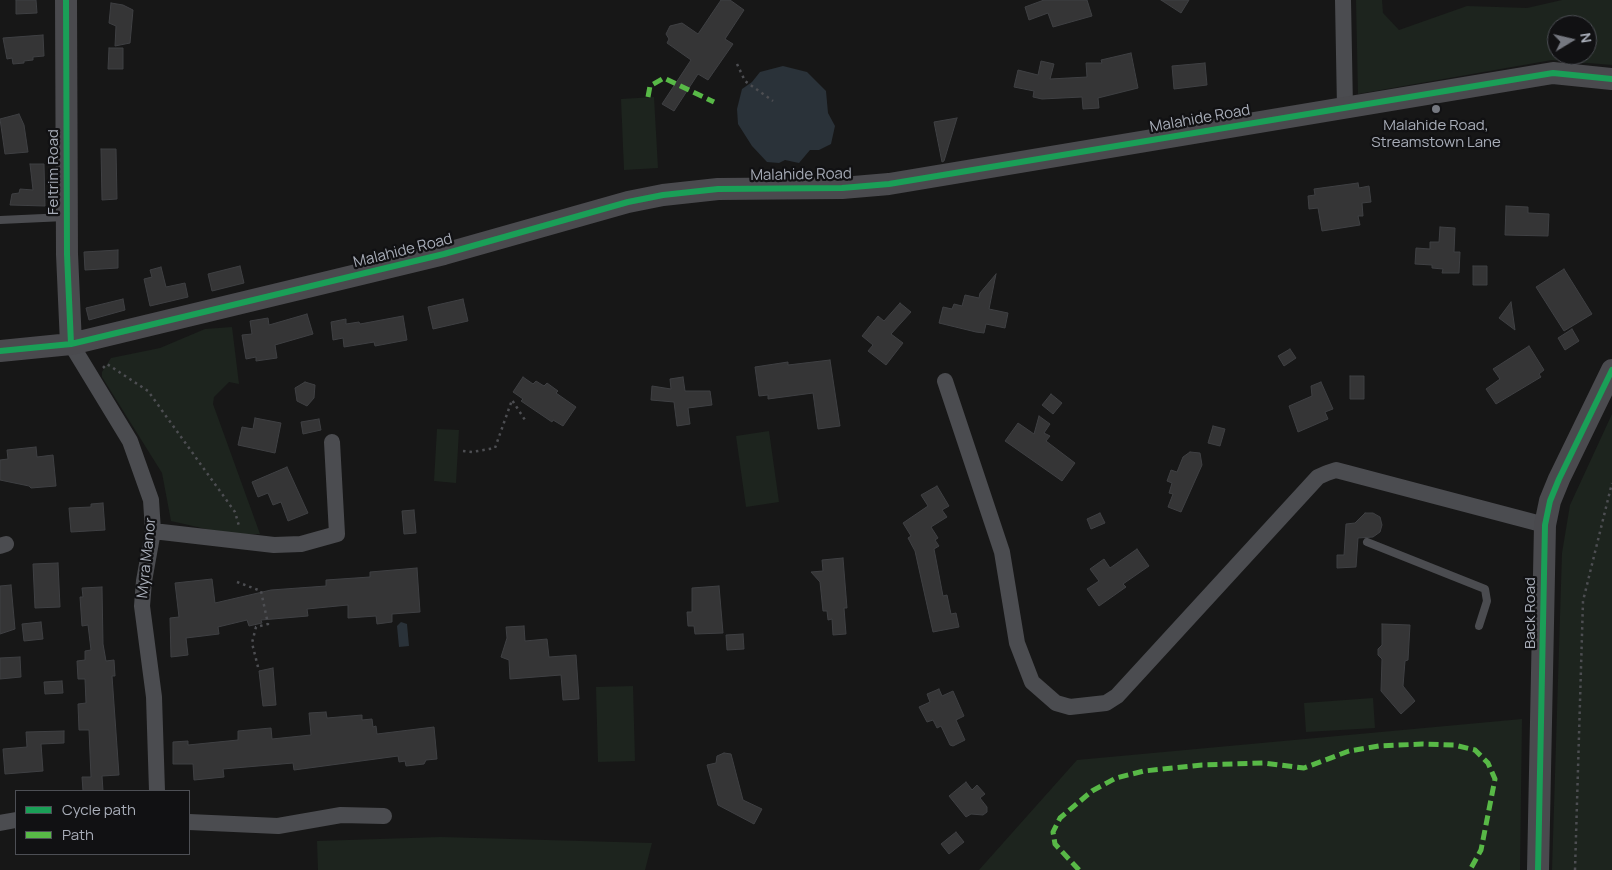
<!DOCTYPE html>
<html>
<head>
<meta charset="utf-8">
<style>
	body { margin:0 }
	#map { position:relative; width:1612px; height:870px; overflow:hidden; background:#171717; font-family:Manrope,sans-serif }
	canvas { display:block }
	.legend { position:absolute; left:15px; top:790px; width:175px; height:65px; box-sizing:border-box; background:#111113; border:1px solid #4d4f55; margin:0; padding:6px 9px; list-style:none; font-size:15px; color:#a8adb8 }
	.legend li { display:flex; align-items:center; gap:10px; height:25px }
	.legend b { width:25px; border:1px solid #4d4f55 }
	.north { position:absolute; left:1547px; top:15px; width:50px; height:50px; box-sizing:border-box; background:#111113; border:1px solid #4d4f55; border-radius:50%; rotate:81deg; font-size:14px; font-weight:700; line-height:20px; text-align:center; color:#a8adb8 }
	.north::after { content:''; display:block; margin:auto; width:18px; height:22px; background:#757880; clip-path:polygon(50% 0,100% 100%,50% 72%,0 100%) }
</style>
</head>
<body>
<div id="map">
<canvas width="1612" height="870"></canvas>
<ul class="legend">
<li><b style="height:6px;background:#1a9f57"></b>Cycle path</li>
<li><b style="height:6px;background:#58b947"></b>Path</li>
</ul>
<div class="north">N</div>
</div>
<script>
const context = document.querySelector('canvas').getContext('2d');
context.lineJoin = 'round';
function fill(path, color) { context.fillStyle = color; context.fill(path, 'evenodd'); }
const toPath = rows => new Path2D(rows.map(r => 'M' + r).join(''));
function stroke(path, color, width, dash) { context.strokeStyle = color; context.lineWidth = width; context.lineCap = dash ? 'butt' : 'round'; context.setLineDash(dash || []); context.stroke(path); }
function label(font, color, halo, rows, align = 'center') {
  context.font = font + ' Manrope,sans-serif'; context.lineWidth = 4.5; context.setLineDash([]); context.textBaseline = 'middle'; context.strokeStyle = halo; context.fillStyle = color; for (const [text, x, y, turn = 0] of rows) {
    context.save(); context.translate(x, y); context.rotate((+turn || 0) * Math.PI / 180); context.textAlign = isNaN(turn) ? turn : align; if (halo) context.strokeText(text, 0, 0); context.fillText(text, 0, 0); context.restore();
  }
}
fill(toPath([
	[1356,0,1382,0,1383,13,1399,30,1467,6,1527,8,1562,0,1612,0,1612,65,1552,60,1358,94],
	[1557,25,1587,25,1587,55,1557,55],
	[654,97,658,168,624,170,621,99],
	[232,327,239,384,229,382,214,397,213,404,260,534,228,534,171,521,162,473,102,377,102,372,111,358,160,348,205,329],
	[1612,414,1612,870,1552,870,1562,553,1570,505],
	[437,429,459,430,456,483,434,481],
	[769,431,779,502,746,507,736,436],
	[633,686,635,761,598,762,596,687],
	[1373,698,1375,728,1306,732,1304,703],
	[1522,719,1520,870,979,870,1077,760],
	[441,837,652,843,645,870,318,870,317,841]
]), '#1d241e');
fill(toPath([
	[783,66,807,72,826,91,828,113,835,126,831,144,819,150,810,150,799,163,785,160,779,163,767,162,752,146,738,124,737,109,742,89,752,82,760,72],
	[401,622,407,624,409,646,399,647,397,626]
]), '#2a3239');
const building = toPath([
	[16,0,36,0,37,13,16,14,16,0],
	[721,0,730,0,744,10,725,39,733,44,708,80,698,74,674,111,662,104,691,60,667,43,669,39,666,34,670,26,682,23,698,34,721,0],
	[1044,0,1087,0,1092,16,1053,27,1048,13,1029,20,1025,7,1044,0],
	[1161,0,1189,0,1181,13,1161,0],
	[111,3,123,5,133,10,130,43,115,46,116,26,109,23,111,3],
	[43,35,44,56,33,57,33,60,24,61,24,63,13,64,12,58,7,59,3,38,43,35],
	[109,48,123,48,123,69,108,69,109,48],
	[1131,53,1138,88,1098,98,1099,108,1083,109,1082,97,1042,99,1033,97,1034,91,1014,87,1018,70,1038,75,1041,61,1054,64,1050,79,1087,77,1086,63,1102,63,1101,60,1131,53],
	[1205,63,1207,85,1174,89,1172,66,1205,63],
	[19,114,24,125,28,152,5,154,0,119,19,114],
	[957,118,944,161,942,162,934,122,957,118],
	[101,149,116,149,117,199,102,200,101,149],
	[30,164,44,164,45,206,10,205,12,194,19,193,20,189,33,190,30,164],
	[1358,183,1359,188,1369,186,1371,202,1362,203,1363,216,1358,216,1360,225,1322,231,1318,208,1309,209,1308,196,1315,195,1314,189,1358,183],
	[1506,206,1528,207,1528,213,1549,214,1548,236,1505,235,1506,206],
	[1440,227,1455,228,1454,252,1460,252,1459,273,1442,273,1443,269,1432,268,1432,265,1415,264,1416,248,1430,249,1430,242,1439,242,1440,227],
	[118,250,118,268,85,270,84,252,118,250],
	[240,266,244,283,212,291,208,274,240,266],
	[1473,266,1487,266,1487,285,1473,285,1473,266],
	[161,267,166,287,185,283,188,297,150,306,144,279,152,277,150,270,161,267],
	[1564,269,1592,314,1564,331,1536,287,1564,269],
	[996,274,989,309,1008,313,1005,328,986,324,984,333,976,332,939,323,943,307,952,309,954,304,962,306,965,295,979,298,980,293,996,274],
	[123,299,125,310,89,320,86,308,123,299],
	[463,299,468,321,433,329,428,307,463,299],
	[1511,302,1515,330,1499,318,1511,302],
	[900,303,911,312,891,334,903,343,886,365,868,351,873,345,862,336,878,316,884,321,900,303],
	[307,314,313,334,275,345,277,358,256,361,256,357,246,359,242,335,252,334,250,321,268,318,269,325,307,314],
	[403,316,407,340,375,346,374,342,344,347,343,338,333,340,331,322,346,319,346,324,359,322,360,324,403,316],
	[1572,329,1579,341,1565,350,1558,338,1572,329],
	[1529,346,1544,370,1539,374,1541,377,1496,404,1486,389,1500,379,1493,369,1529,346],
	[1290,349,1296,358,1284,366,1278,356,1290,349],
	[830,360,840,426,818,429,813,393,768,399,768,395,759,396,755,367,788,362,788,365,830,360],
	[1350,376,1364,376,1364,399,1350,399,1350,376],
	[523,377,533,384,536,381,544,386,547,383,558,391,556,393,576,407,563,426,553,420,552,422,521,401,523,399,513,392,523,377],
	[683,377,685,391,710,391,712,405,688,408,690,424,677,426,674,402,651,400,652,386,671,389,670,379,683,377],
	[305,382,315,385,314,398,307,406,297,401,295,388,305,382],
	[1321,382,1333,409,1325,412,1328,419,1298,432,1289,406,1312,396,1311,386,1321,382],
	[1051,394,1062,403,1053,414,1042,405,1051,394],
	[1039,416,1050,424,1044,433,1050,436,1046,441,1075,463,1062,481,1005,441,1018,423,1034,434,1039,416],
	[255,418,281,423,275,453,238,445,242,427,253,429,255,418],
	[319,419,321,430,303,434,301,422,319,419],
	[1213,426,1225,429,1220,446,1208,443,1213,426],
	[36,447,37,457,53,455,56,486,31,488,29,486,0,480,0,460,8,459,7,450,36,447],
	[1190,452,1200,453,1202,465,1181,512,1168,507,1173,494,1169,493,1172,483,1167,481,1171,470,1177,472,1183,457,1190,452],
	[287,467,308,513,288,521,281,502,273,505,268,493,258,497,252,482,287,467],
	[937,486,949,506,942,510,947,517,931,527,938,538,935,540,939,546,934,549,943,596,947,595,951,614,956,613,959,627,933,632,915,551,908,538,911,536,903,523,928,506,921,495,937,486],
	[103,503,105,530,71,532,69,508,91,507,91,504,103,503],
	[414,510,416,533,404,534,402,511,414,510],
	[1100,513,1105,523,1091,529,1087,519,1100,513],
	[1365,513,1373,513,1380,517,1382,525,1380,532,1373,537,1358,538,1356,567,1337,568,1337,555,1344,555,1346,524,1355,523,1365,513],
	[1137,549,1149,566,1123,584,1126,587,1099,606,1087,589,1099,581,1090,569,1104,559,1110,568,1137,549],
	[843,558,847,608,844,608,846,634,833,635,832,619,828,620,827,611,823,611,820,582,811,572,823,571,822,560,843,558],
	[58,563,60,607,35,608,33,564,58,563],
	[417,568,420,612,392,614,392,622,377,624,376,616,348,618,348,605,307,609,308,616,261,620,262,623,249,626,247,620,218,627,219,634,186,638,188,655,171,657,170,618,179,617,175,583,212,579,215,603,271,590,326,586,326,580,370,577,370,572,417,568],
	[11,585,15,629,0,634,0,586,11,585],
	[719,586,723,633,695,634,694,626,688,626,687,612,692,612,692,588,719,586],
	[102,587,103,644,106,661,114,660,115,676,112,676,119,775,102,776,103,791,83,791,82,777,91,777,89,730,79,730,78,704,86,703,85,679,78,679,77,661,85,660,85,651,91,650,88,625,82,626,80,597,83,597,82,588,102,587],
	[41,622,43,639,24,641,22,624,41,622],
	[1382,624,1410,625,1408,660,1405,661,1403,686,1415,701,1401,714,1381,691,1382,659,1378,655,1378,649,1382,645,1382,624],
	[524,626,525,641,547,639,549,657,576,655,579,699,563,700,561,675,510,679,509,660,501,657,507,638,506,627,524,626],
	[743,634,744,649,727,650,726,635,743,634],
	[20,657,21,677,0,679,0,658,20,657],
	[273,668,276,705,263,706,259,671,273,668],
	[62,681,63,693,45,694,44,682,62,681],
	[939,689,942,696,953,691,964,716,956,720,965,740,953,746,950,745,941,726,937,728,933,720,927,722,919,707,930,702,927,694,939,689],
	[326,712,327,718,362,715,362,720,372,719,373,727,376,726,377,734,434,727,437,759,426,760,424,764,406,766,405,761,399,762,398,756,294,770,293,763,223,769,224,777,194,780,193,764,173,764,173,742,188,741,188,745,238,740,238,731,271,728,272,739,311,735,309,713,326,712],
	[64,731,64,743,41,744,43,771,5,774,3,749,27,747,26,732,64,731],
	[724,753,731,754,743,800,762,809,754,824,718,805,707,765,716,763,717,756,724,753],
	[966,782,972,790,977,785,985,794,980,798,987,807,987,812,983,815,971,814,966,817,949,796,966,782],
	[956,832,964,842,949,854,941,844,956,832]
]);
fill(building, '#353536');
stroke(building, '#3f4043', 1);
stroke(toPath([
	[737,64,745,81,773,101],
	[103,368,107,364,148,391,235,512,239,526],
	[463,451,472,452,495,448,512,400,525,420],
	[237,582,261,591,268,624,256,627,252,643,259,671],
	[1575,870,1583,601,1612,483]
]), '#4d4e52', 2.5, [2.5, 4]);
stroke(toPath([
	[0,220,65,217],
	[1367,542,1485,589,1487,601,1479,626]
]), '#4b4c50', 8);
stroke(toPath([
	[1343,0,1345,108],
	[71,344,130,441,151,500,153,531,144,581,142,606,154,697,157,791],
	[945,381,1002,552,1017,643,1032,682,1056,703,1070,707,1106,703,1117,696,1318,477,1327,473,1336,470,1545,525],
	[153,531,274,545,301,544,337,534,332,442],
	[0,546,6,544],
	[189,822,278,826,341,815,384,816],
	[0,823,16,820]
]), '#4b4c50', 16);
stroke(toPath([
	[66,0,67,254,71,344],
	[0,351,71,344,444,254,628,202,663,195,718,189,842,188,889,184,1553,73,1612,79],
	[1538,870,1545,525,1550,501,1559,479,1612,370]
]), '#4a4a4e', 22);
stroke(toPath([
	[648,97,650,86,664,78,714,102],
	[1079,870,1055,844,1053,832,1060,818,1092,791,1116,778,1144,771,1202,765,1263,763,1304,768,1349,751,1379,746,1422,744,1454,745,1475,750,1488,763,1495,779,1481,850,1470,870]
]), '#58b947', 5, [10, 5]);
stroke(toPath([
	[66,0,67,254,71,344],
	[0,351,71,344,444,254,628,202,663,195,718,189,842,188,889,184,1553,73,1612,79],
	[1538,870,1545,525,1550,501,1559,479,1612,370]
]), '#1a9f57', 6);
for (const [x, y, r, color] of [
	[1436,109,5,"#757880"]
]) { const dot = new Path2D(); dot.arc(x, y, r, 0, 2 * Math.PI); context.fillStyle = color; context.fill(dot); stroke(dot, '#111113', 2); }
label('15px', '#a8adb8', '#111113', [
	["Malahide Road",1200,119,-10],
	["Feltrim Road",54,172,-90],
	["Malahide Road",801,175,-1],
	["Malahide Road",403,251,-14],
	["Myra Manor",147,558,-84],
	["Back Road",1531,613,-90]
]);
label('15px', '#a8adb8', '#111113', [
	["Malahide Road,",1436,126],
	["Streamstown Lane",1436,143]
]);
</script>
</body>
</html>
